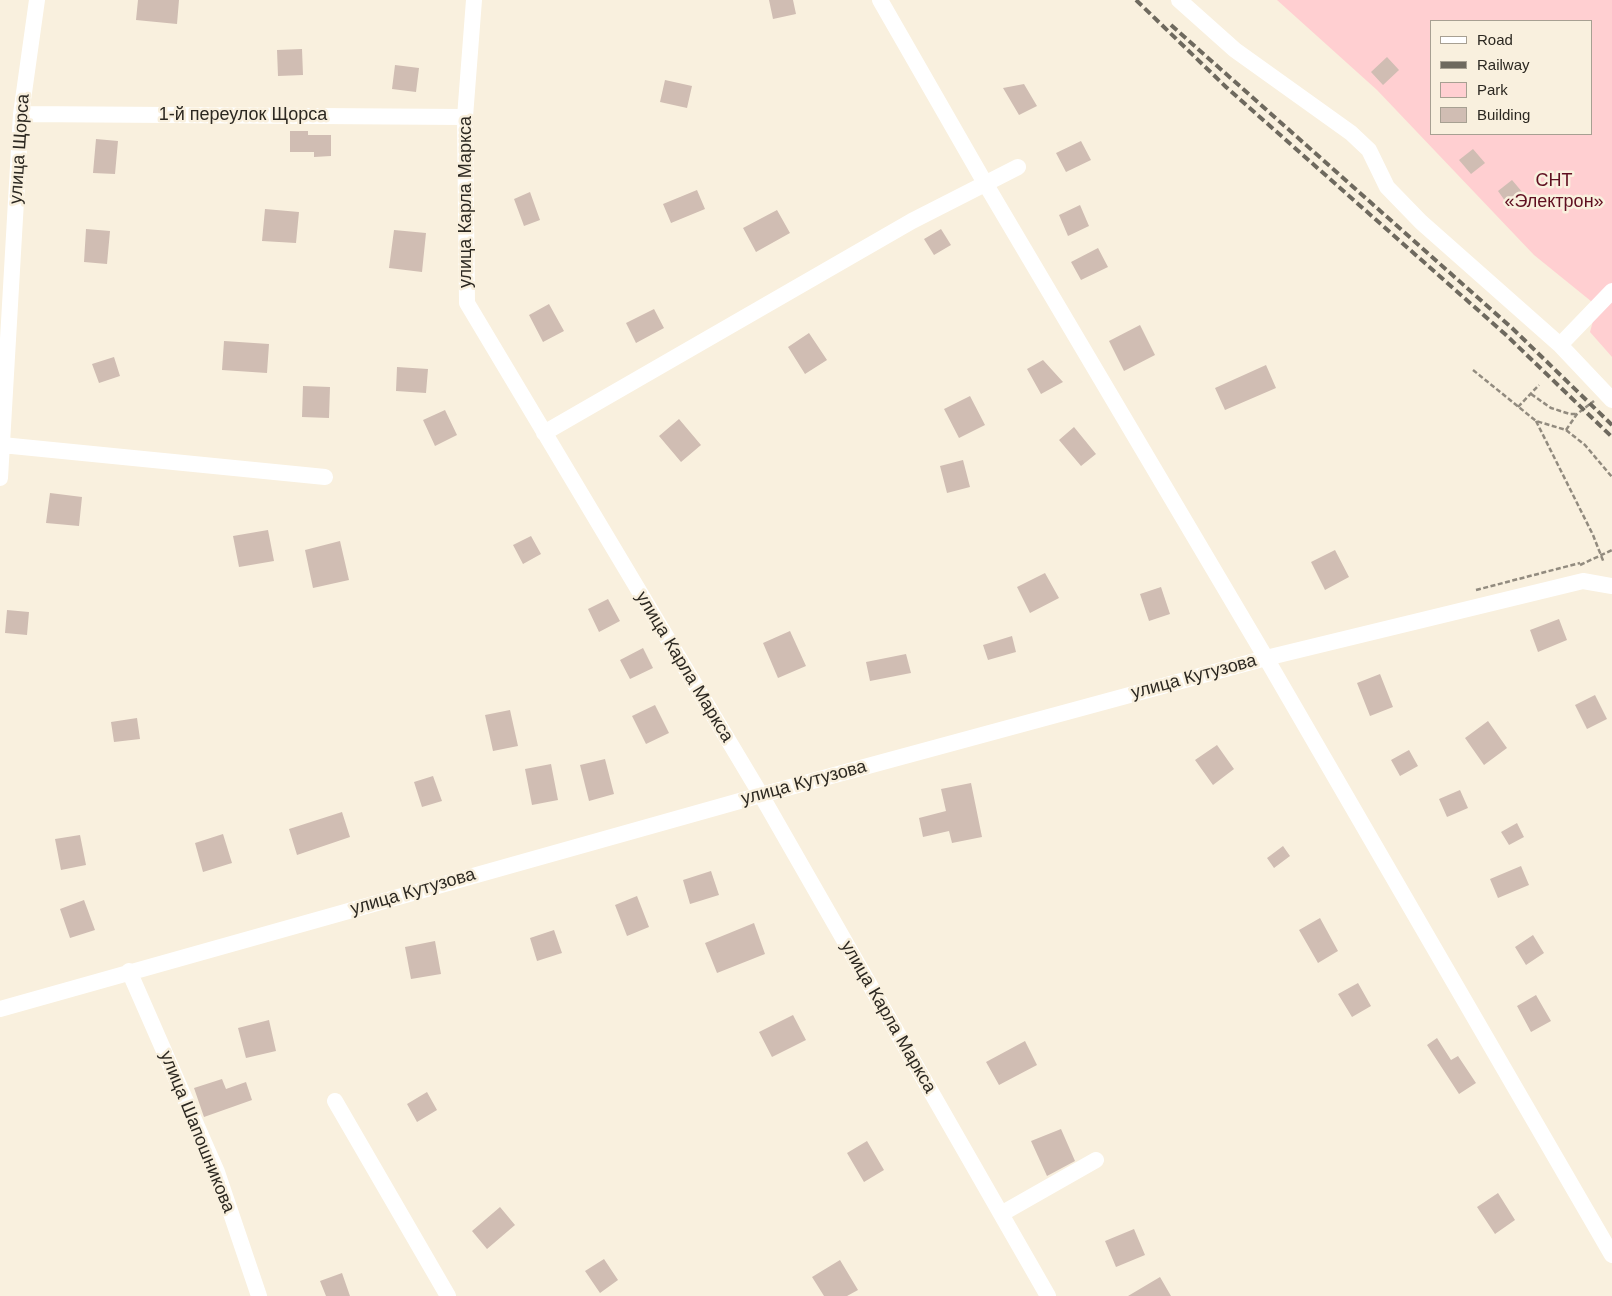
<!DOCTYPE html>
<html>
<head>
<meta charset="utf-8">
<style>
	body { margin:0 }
	#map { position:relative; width:1612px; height:1296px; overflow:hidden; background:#f9f0de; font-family:Arial,sans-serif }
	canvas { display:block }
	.legend { position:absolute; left:1430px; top:20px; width:162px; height:115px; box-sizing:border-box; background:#f9f0de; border:1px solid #a7a092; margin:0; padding:6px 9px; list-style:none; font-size:15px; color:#2c2821 }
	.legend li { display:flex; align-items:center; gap:10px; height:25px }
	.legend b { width:25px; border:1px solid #a7a092 }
</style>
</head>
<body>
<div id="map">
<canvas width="1612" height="1296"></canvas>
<ul class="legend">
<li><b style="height:6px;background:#fff"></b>Road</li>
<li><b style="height:6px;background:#6e695e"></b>Railway</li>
<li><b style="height:14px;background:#ffcfd1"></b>Park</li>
<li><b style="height:14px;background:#d0bdb3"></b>Building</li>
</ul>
</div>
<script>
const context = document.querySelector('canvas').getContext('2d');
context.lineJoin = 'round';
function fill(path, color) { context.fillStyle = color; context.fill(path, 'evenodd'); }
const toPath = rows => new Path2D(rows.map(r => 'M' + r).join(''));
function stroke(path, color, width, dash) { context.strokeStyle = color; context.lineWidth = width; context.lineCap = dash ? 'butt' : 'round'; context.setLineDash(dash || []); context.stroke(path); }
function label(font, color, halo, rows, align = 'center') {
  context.font = font + ' Arial,sans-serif'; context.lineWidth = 5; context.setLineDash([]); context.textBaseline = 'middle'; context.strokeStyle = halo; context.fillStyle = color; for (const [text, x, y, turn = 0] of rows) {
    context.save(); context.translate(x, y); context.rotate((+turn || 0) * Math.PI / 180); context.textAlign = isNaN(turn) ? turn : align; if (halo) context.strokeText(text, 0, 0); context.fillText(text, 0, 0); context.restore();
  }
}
fill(toPath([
	[1277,0,1612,0,1612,357,1590,332,1597,306,1534,255,1377,90],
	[1431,21,1591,21,1591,134,1431,134]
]), '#ffcfd1');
fill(toPath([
	[138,0,179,0,177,24,136,20],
	[769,0,793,0,796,14,773,19],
	[302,49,303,75,278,76,277,50],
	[1387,57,1399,70,1383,85,1371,72],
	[395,65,419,68,416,92,392,89],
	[665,80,692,86,687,108,660,102],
	[1024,84,1037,106,1019,115,1003,88],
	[290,131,308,131,308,135,331,135,331,156,314,157,314,152,290,152],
	[96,139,118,141,115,174,93,173],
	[1081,141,1091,160,1066,172,1056,153],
	[1473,149,1485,163,1471,174,1459,160],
	[1512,180,1523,193,1508,205,1498,191],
	[697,190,705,209,671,223,663,204],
	[530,192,540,220,524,226,514,199],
	[1080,205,1089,226,1068,236,1059,215],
	[265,209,299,212,296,243,262,241],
	[777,210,790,233,756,252,743,228],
	[86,229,110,231,107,264,84,262],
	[941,229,951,245,934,255,924,239],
	[394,230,426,233,422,272,389,268],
	[1098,248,1108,267,1081,280,1071,262],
	[549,304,564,331,543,342,529,315],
	[654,309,664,328,636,343,626,323],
	[1140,325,1155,355,1124,371,1109,341],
	[809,333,827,360,805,374,788,347],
	[224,341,269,344,267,373,222,370],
	[114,357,120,376,99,383,92,364],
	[1043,360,1063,382,1041,394,1027,369],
	[1266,365,1276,388,1225,410,1215,388],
	[397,367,428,369,426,393,396,391],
	[303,386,330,387,329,418,302,417],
	[970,396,985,425,959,438,944,409],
	[445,410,457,435,435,446,423,420],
	[679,419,701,445,681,462,659,436],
	[1074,427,1096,454,1081,466,1059,440],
	[963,460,970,487,947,493,940,466],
	[50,493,82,497,79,526,46,523],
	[268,530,274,561,239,567,233,536],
	[531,536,541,554,523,564,513,545],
	[340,541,349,580,313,588,305,550],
	[1335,550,1349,577,1325,590,1311,562],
	[1045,573,1059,598,1030,613,1017,587],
	[1161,587,1170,614,1149,621,1140,594],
	[608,599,620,621,599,632,588,609],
	[7,610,29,612,27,635,5,633],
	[1559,619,1567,640,1538,652,1530,630],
	[790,631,806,666,778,678,763,643],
	[1012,636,1016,652,988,660,983,645],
	[643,648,653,668,630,679,620,660],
	[906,654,911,673,870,681,866,662],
	[1380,674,1393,707,1370,716,1357,683],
	[1595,695,1607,719,1587,729,1575,705],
	[655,705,669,733,646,744,632,716],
	[510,710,518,746,493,751,485,715],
	[137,718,140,739,114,742,111,722],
	[1488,721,1507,748,1484,765,1465,738],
	[1217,745,1234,769,1213,785,1195,760],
	[1409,750,1418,766,1400,776,1391,760],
	[605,759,614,794,589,801,580,765],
	[551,764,558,800,532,805,525,769],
	[433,776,442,801,422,807,414,782],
	[971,783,982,837,952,843,949,831,923,837,919,818,946,811,941,789],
	[1460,790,1468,808,1447,817,1439,799],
	[342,812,350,837,297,855,289,829],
	[1517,823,1524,837,1509,845,1501,832],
	[223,834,232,863,203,872,195,843],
	[80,835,86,865,61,870,55,839],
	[1283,846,1290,856,1274,868,1267,858],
	[1521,866,1529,885,1498,898,1490,879],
	[711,871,719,895,690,904,683,880],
	[637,896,649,927,627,936,615,905],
	[84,900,95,930,70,938,60,909],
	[1320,918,1338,951,1318,963,1299,930],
	[754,923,765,954,717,973,705,943],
	[554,930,562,953,537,961,530,938],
	[1533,935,1544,953,1526,965,1515,947],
	[435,941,441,974,411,979,405,947],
	[1358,983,1371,1006,1352,1017,1338,994],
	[1536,995,1551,1021,1531,1032,1517,1006],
	[793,1015,806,1040,772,1057,759,1032],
	[269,1020,276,1051,246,1058,238,1028],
	[1437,1038,1451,1060,1458,1056,1476,1083,1459,1094,1427,1045],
	[1025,1041,1037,1065,999,1085,986,1062],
	[222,1079,226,1089,246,1082,252,1100,204,1117,194,1088],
	[427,1092,437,1110,417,1122,407,1104],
	[1061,1129,1075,1161,1047,1176,1031,1141],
	[867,1141,884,1170,864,1182,847,1153],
	[1498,1193,1515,1220,1495,1234,1477,1207],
	[500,1207,515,1225,487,1249,472,1231],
	[1134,1229,1145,1255,1116,1267,1105,1241],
	[604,1259,618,1280,600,1293,585,1271],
	[840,1260,858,1290,847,1296,824,1296,812,1277],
	[342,1273,350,1296,326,1296,320,1281],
	[1160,1277,1171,1296,1128,1296]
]), '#d0bdb3');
stroke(toPath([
	[1473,370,1536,421,1566,430,1585,445,1612,477],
	[1531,394,1551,408,1570,414,1576,414],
	[1518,407,1539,385],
	[1536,421,1593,535,1604,563],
	[1566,430,1577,414,1594,401],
	[1580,565,1612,550],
	[1476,590,1580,563]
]), '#928b7f', 2.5, [5, 2.5]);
stroke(toPath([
	[474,0,465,117,467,303,761,795,1048,1296],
	[880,0,985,183,1266,658,1612,1255],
	[1179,0,1235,50,1351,133,1369,150,1387,187,1421,222,1560,345,1612,400],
	[21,114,465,117],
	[1560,345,1612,291],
	[544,433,912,221,1018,167],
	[2,445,325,477],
	[0,478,21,114,37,0],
	[129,971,217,1172,259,1296],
	[0,1009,761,795,1266,658,1583,581,1612,586],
	[335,1101,448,1296],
	[1001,1214,1096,1160]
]), '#fff', 16);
stroke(toPath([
	[1136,0,1226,87,1505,334,1612,437],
	[1171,25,1512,328,1612,425]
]), '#6e695e', 4, [8, 4]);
label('18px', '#2c2821', '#f9f0de', [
	["1-й переулок Щорса",243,115],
	["улица Щорса",20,149,-86],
	["улица Карла Маркса",466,202,-90],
	["улица Карла Маркса",684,667,59],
	["улица Кутузова",1194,677,-15],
	["улица Кутузова",804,783,-15],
	["улица Кутузова",413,892,-16],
	["улица Карла Маркса",888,1017,60],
	["улица Шапошникова",197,1132,68]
]);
label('18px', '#5f0f20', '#f9f0de', [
	["СНТ",1554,181],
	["«Электрон»",1554,202]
]);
</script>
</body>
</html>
